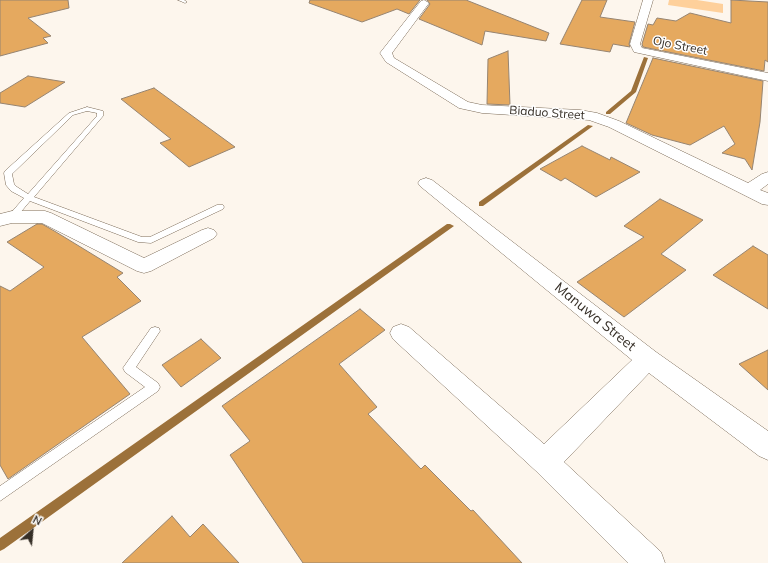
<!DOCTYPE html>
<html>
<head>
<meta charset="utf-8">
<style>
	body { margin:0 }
	#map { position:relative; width:768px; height:563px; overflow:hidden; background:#fdf6ed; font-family:Mulish,sans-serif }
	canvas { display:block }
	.north { position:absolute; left:12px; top:511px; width:40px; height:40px; -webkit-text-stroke:3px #fff; paint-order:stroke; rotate:27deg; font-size:11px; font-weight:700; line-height:16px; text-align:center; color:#352e26 }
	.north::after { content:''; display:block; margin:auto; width:14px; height:18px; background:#352e26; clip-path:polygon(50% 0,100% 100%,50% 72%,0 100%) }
</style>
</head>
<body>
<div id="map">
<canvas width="768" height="563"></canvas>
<div class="north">N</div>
</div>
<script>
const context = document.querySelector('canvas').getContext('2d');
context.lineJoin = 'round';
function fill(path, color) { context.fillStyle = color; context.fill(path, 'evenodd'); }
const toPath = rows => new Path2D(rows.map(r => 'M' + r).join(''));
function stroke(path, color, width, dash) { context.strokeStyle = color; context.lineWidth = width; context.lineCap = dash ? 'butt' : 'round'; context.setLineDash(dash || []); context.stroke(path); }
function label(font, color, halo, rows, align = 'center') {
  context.font = font + ' Mulish,sans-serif'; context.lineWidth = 3; context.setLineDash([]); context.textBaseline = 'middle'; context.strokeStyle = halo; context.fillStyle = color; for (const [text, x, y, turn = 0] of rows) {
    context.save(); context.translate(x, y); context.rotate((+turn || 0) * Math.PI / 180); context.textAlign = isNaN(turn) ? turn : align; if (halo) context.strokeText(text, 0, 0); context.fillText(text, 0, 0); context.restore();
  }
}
fill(toPath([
	[669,0,697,0,723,4,723,13,668,5]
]), '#fed09b');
fill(toPath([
	[644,57,648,58,636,92,610,114,606,114,606,112,631,91,644,57],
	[588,125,593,126,483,206,479,206,479,202,588,125],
	[447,224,450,224,454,226,4,549,0,551,0,538,447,224]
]), '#9c713a');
const building = toPath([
	[0,0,68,0,69,8,28,18,51,36,43,38,48,43,0,56,0,0],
	[310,0,420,0,409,14,397,9,362,22,309,3,310,0],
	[427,0,466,0,549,33,546,41,485,31,482,45,419,19,430,4,427,0],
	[582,0,607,0,600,17,635,22,629,44,630,47,613,44,610,52,560,44,582,0],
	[731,0,768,2,768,62,765,60,764,71,643,47,642,44,648,24,653,25,657,18,676,21,690,13,731,23,731,0],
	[508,51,510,105,487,104,488,59,508,51],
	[653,58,763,81,760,122,752,170,745,159,722,153,735,144,724,126,690,145,652,135,626,123,653,58],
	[28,76,65,82,25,107,0,103,0,93,28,76],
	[154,88,235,147,189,167,160,143,171,139,121,99,154,88],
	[582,146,610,160,611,157,640,172,596,197,565,178,561,181,540,169,582,146],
	[660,199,703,220,661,254,686,270,624,317,577,282,644,237,624,226,660,199],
	[37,224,42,224,56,232,123,273,117,277,141,301,82,337,130,394,8,479,0,465,0,286,10,291,44,267,7,242,37,224],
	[753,246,768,255,768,309,713,275,753,246],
	[360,309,385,330,339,364,377,407,368,414,421,469,425,465,471,511,473,510,522,563,303,563,230,455,250,441,222,406,360,309],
	[201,339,221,358,181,387,162,365,201,339],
	[768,350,768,390,739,364,768,350],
	[172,516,190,537,203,524,239,563,122,563,172,516]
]);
fill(building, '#e5a95f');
stroke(building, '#968471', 1);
const service = toPath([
	[178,0,184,0,187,2,185,3,178,0],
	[87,107,103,111,103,116,34,197,142,237,150,237,217,205,223,205,224,207,223,209,151,243,138,242,30,201,15,219,9,219,8,217,9,215,24,198,11,191,6,185,4,173,5,171,69,113,87,107],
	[87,111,97,113,97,116,28,194,17,187,14,184,12,174,73,115,87,111],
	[155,327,159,328,160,331,136,367,158,383,160,387,158,391,0,501,0,486,145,387,125,372,123,368,151,328,155,327]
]);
const minor = toPath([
	[424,0,429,3,392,53,394,58,468,102,482,105,580,110,597,113,619,121,748,183,762,174,768,172,768,184,760,190,768,193,768,205,762,204,609,127,589,120,482,113,459,108,386,62,380,53,421,1,424,0],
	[643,0,653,0,640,44,642,48,768,73,768,81,634,52,630,44,643,0],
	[426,178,432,180,656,352,768,431,768,460,759,456,649,373,564,462,661,552,665,563,628,563,536,471,393,339,390,333,393,327,401,324,409,327,544,444,632,360,420,186,418,183,420,180,426,178],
	[12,211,45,211,51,213,144,258,202,230,208,228,214,230,217,234,214,238,151,271,144,273,137,271,42,223,12,223,0,226,0,214,12,211]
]);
stroke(service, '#7b6a57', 1);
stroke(minor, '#7b6a57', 1);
fill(service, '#fff');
fill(minor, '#fff');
label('12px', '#352e26', '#fff', [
	["Ojo Street",680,46,11],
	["Biaduo Street",547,113,4]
]);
label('14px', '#352e26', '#fff', [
	["Manuwa Street",595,317,39]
]);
</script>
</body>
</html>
